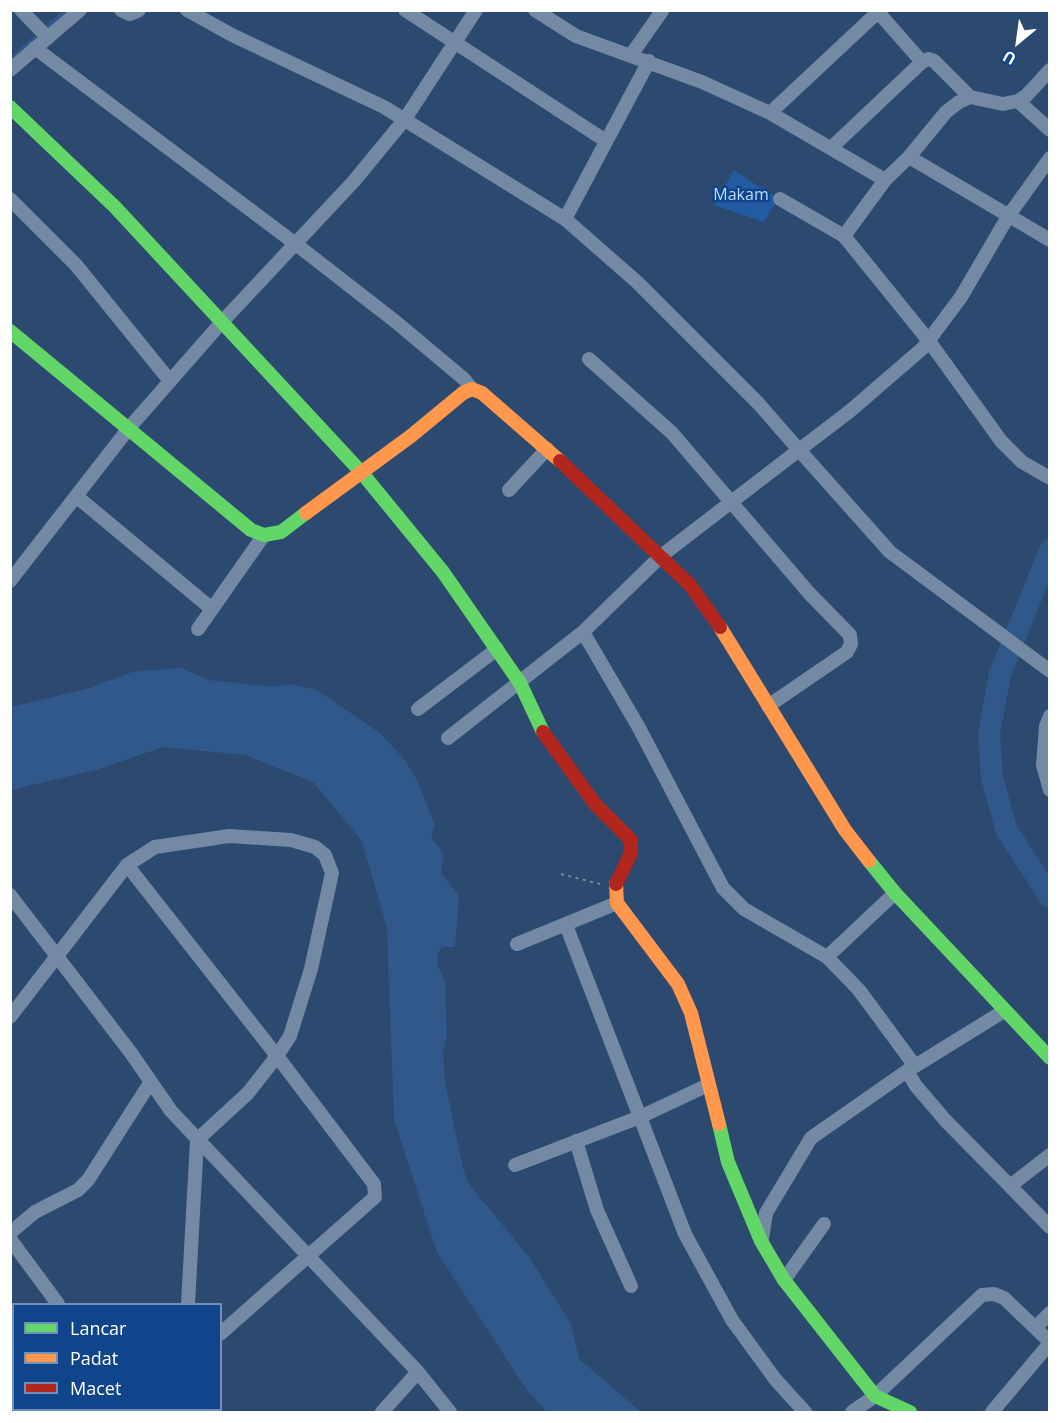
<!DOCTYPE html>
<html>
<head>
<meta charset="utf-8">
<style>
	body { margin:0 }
	#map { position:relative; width:1060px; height:1423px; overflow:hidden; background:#2c496f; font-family:"Open Sans",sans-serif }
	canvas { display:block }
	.frame { position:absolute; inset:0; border:12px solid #fff; pointer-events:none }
	.legend { position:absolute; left:12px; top:1303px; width:210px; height:108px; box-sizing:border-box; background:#10458b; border:2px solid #708fb9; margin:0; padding:8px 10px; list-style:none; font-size:18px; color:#fff }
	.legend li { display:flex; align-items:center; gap:12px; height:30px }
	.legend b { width:30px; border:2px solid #708fb9 }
	.north { position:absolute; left:988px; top:12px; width:60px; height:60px; -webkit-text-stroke:4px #10458b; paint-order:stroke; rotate:209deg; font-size:16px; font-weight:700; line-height:24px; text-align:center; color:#fff }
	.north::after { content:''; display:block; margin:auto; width:21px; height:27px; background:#fff; clip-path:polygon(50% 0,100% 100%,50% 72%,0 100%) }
</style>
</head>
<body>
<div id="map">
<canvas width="1060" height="1423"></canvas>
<div class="frame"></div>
<ul class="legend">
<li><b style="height:8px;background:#63d668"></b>Lancar</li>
<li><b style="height:8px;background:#ff974d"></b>Padat</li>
<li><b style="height:8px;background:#b3261e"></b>Macet</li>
</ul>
<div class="north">U</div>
</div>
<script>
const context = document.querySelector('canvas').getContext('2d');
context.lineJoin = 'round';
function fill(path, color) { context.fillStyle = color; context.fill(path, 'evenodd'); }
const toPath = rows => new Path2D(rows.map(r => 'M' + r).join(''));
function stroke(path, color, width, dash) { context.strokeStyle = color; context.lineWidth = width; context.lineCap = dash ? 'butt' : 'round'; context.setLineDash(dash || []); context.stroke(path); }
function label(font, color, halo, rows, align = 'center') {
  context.font = font + ' "Open Sans",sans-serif'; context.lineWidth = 5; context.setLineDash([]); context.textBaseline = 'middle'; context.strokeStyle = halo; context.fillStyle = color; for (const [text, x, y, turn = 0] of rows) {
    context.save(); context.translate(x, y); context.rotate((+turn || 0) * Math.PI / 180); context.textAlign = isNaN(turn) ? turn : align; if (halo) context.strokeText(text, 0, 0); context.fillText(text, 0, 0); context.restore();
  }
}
fill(toPath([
	[734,170,778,199,764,222,714,205]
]), '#235ba3');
fill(toPath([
	[181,668,209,680,272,687,289,684,317,690,380,733,404,759,415,776,435,825,431,837,444,855,441,873,459,896,455,947,442,947,437,955,438,966,445,981,447,1035,443,1053,445,1082,463,1168,468,1183,529,1257,571,1324,579,1359,641,1412,547,1412,526,1389,437,1252,394,1120,387,928,362,841,313,782,245,755,163,747,96,770,11,790,11,707,90,688,132,672]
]), '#31588a');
stroke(toPath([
	[10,60,66,10]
]), '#31588a', 4);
stroke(toPath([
	[1050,550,1000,674,989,734,992,777,1006,829,1050,897]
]), '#31588a', 22);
stroke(toPath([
	[561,874,600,884]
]), '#7389a4', 2, [3, 4.5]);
stroke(toPath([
	[21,10,48,38],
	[121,10,130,14,139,10],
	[187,10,232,35,384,107,565,219,637,282,758,403,799,450,661,556,583,632,448,738],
	[405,10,606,141],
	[535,10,576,36,702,82,770,113,885,180,844,236,780,199],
	[35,48,297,245,396,322,464,379,472,389],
	[631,55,662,11],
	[10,70,80,10],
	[1018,101,1050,130],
	[770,113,878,12,922,62],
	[832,147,922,62,928,59,934,61,970,97],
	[909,157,1050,240],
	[1050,158,1009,215,961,297,923,348,850,411,799,450,890,552,1050,671],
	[885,180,909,157,946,112,959,102,970,97,1003,104,1018,101,1026,96,1050,70],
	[10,199,76,265,170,381],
	[565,219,649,61],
	[844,236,929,341,1001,441,1022,462,1050,478],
	[589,359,672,433,809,593,850,635,851,644,847,652,768,706],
	[509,490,547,449],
	[76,496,212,609],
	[10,581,129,428,221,323,354,181,405,119,476,10],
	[198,629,264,535],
	[583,632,638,726,723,888,744,909,827,957,859,990,915,1066],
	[418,709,497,649],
	[1050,716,1046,726,1043,765,1050,790],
	[127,865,277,1056,248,1093,197,1140,188,1304],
	[10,895,131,1053,171,1111,418,1372,450,1412],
	[566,925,640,1117,708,1085],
	[517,944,617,903],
	[827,957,895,893],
	[1004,1011,907,1071,916,1086,946,1121,1010,1186,1050,1155],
	[10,1017,127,865,155,847,229,836,291,840,315,847,325,855,332,873,311,969,290,1036,277,1056,374,1184,375,1197,220,1334],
	[576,1141,597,1210,631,1286],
	[515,1165,640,1117,685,1234,732,1320,775,1379,805,1412],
	[1010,1186,1050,1227],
	[10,1233,35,1212,78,1190,88,1180,150,1083],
	[10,1239,58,1304],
	[762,1239,766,1213,811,1138,907,1071],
	[784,1280,824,1224],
	[1036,1327,1050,1313],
	[130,1412,134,1410],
	[382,1412,418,1372],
	[852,1412,875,1396,982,1295,994,1294,1004,1298,1050,1342],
	[992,1412,1050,1343]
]), '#7389a4', 14);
stroke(toPath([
	[10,107,115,207,362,473,443,572,520,683,543,732],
	[10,331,251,530,264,535,281,532,306,513],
	[869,861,895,893,1050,1058],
	[719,1124,728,1162,761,1241,784,1280,875,1396,910,1412]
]), '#63d668', 14);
stroke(toPath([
	[306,513,411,436,463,393,472,389,482,393,560,461],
	[720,627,845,830,869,861],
	[616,884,617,903,678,984,691,1013,719,1124]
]), '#ff974d', 14);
stroke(toPath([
	[560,461,690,585,720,627],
	[543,732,595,804,631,840,631,853,616,884]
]), '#b3261e', 14);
label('16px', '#bedafd', '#10458b', [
	["Makam",741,195]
]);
</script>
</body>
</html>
